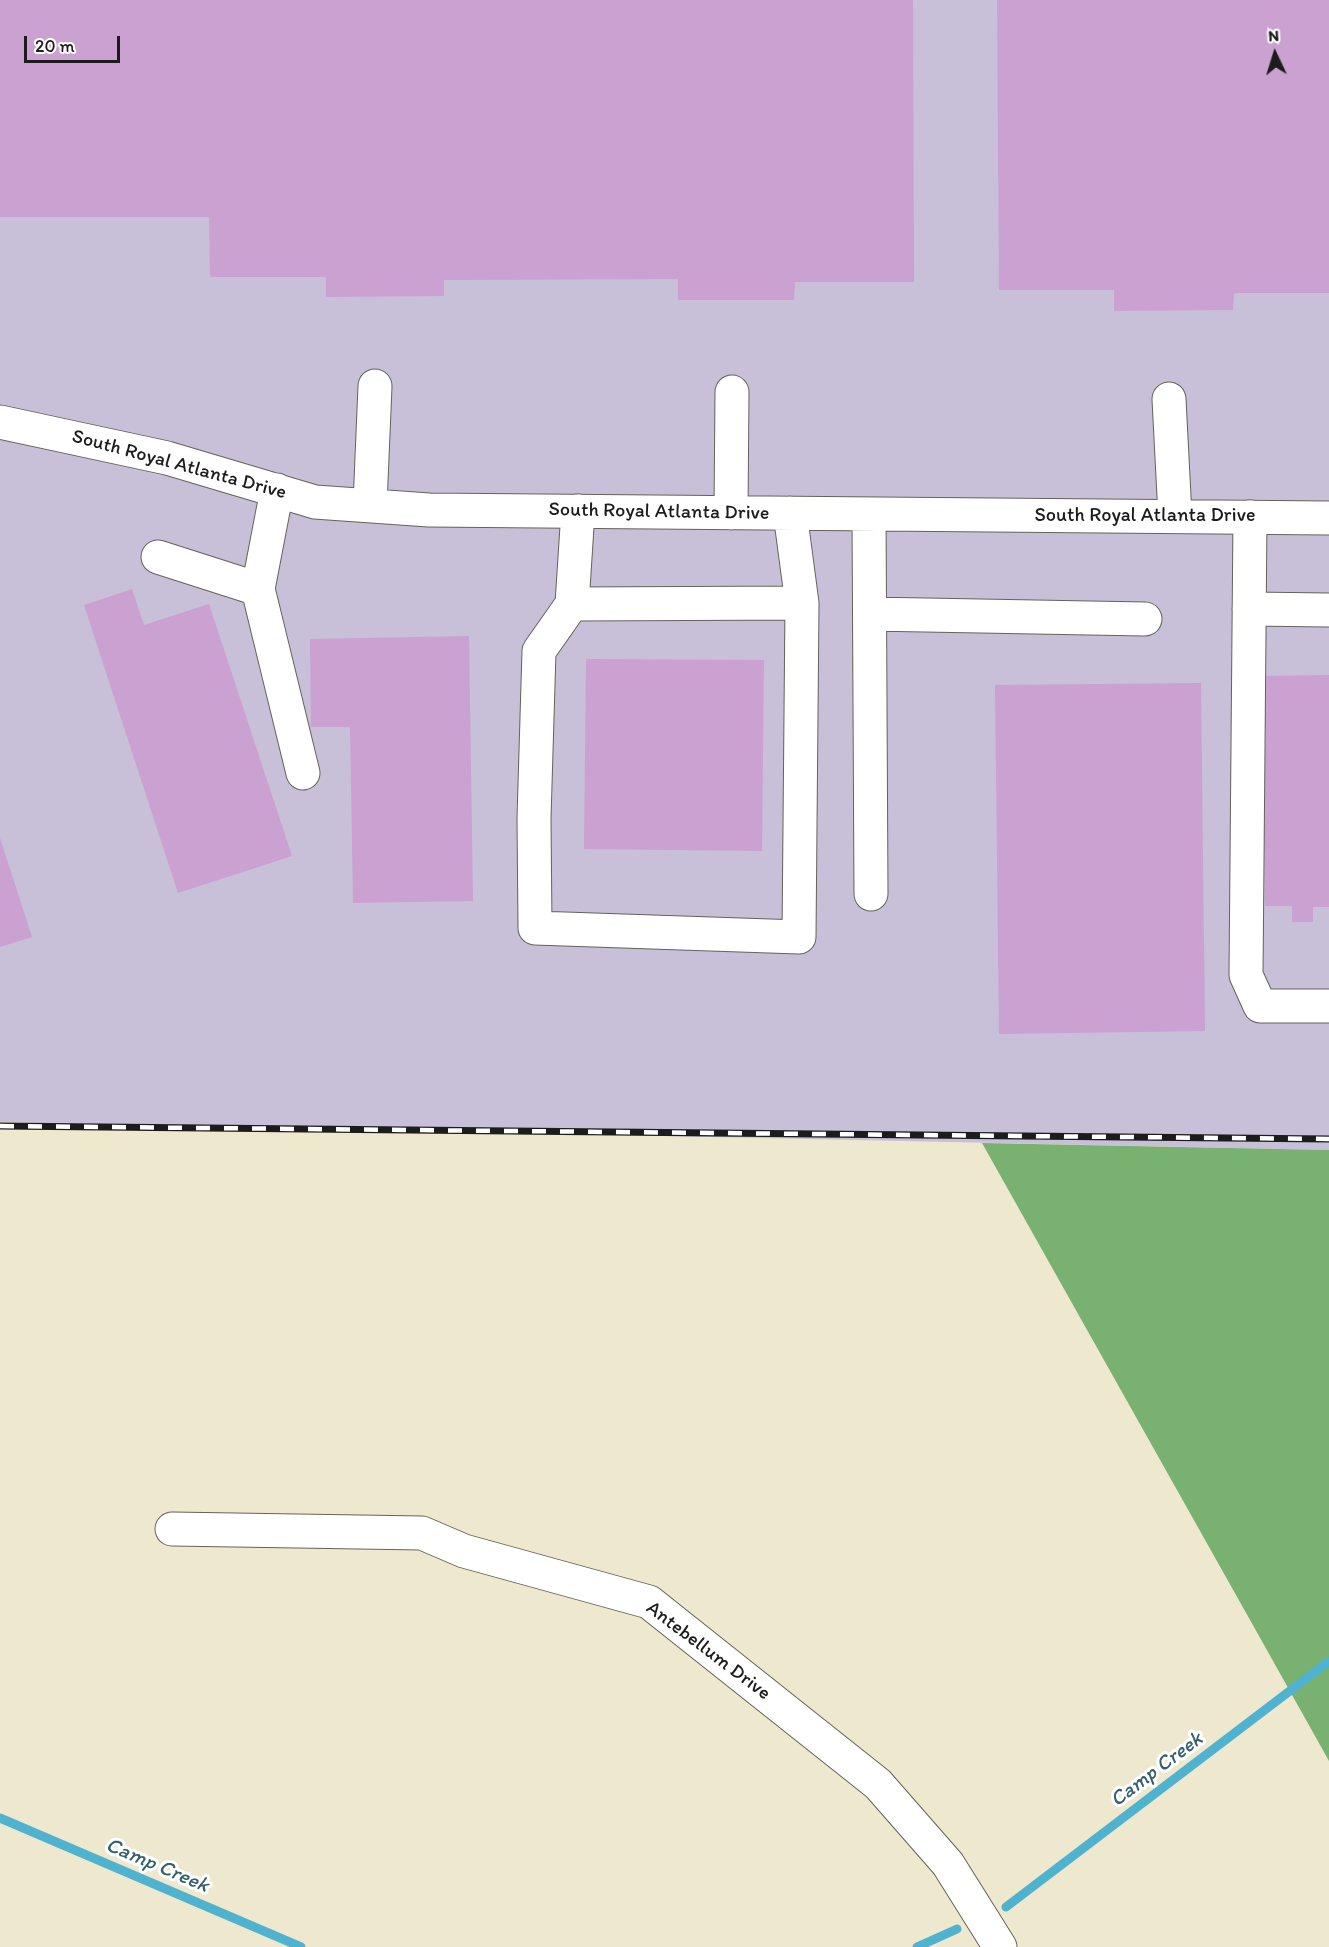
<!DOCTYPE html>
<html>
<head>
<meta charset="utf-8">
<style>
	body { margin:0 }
	#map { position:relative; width:1329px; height:1947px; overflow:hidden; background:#ede8ce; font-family:Itim,sans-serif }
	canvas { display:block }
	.north { position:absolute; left:1245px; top:24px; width:60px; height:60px; -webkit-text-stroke:4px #fff; paint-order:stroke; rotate:356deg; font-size:16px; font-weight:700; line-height:24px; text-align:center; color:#1c1c1c }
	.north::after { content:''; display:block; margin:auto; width:21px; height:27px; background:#1c1c1c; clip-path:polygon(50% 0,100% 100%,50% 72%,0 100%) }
	.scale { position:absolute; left:24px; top:36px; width:96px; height:27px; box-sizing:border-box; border:3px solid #1c1c1c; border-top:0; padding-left:8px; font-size:18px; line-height:21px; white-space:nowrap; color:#1c1c1c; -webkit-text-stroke:4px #fff; paint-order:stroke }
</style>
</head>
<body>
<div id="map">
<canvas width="1329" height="1947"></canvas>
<div class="north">N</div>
<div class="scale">20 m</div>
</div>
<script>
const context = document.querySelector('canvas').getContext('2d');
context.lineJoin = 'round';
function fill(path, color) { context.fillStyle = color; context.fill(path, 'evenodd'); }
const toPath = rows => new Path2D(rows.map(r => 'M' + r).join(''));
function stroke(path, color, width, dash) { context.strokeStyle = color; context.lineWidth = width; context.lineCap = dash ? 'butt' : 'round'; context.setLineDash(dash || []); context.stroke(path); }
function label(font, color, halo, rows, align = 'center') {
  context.font = font + ' Itim,sans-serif'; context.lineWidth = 6; context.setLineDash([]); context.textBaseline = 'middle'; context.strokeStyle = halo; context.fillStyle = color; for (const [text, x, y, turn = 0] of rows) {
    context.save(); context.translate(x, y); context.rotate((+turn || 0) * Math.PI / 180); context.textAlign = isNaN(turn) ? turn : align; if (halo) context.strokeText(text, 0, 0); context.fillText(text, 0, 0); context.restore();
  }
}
fill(toPath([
	[0,0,1329,0,1329,1150,0,1122]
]), '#c8bfd8');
fill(toPath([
	[982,1143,1329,1150,1329,1761,1254,1627]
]), '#78b170');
stroke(toPath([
	[0,1818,301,1947],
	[1006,1907,1329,1661],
	[917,1947,957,1929]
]), '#4fb2ce', 9);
fill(toPath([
	[0,0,913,0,914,282,795,282,794,300,678,300,678,279,444,280,444,296,326,297,326,277,210,277,209,217,0,217],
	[997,0,1329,0,1329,293,1234,293,1233,310,1114,311,1114,290,999,290],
	[132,589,144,625,209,604,292,856,178,893,84,605],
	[469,636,473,901,353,903,350,727,311,727,310,639],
	[586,659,764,660,762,851,584,849],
	[1329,675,1329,907,1313,907,1313,922,1292,922,1292,906,1265,906,1262,676],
	[1201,683,1205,1031,999,1034,995,685],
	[0,838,32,937,0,947]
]), '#caa1d1');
const minor = toPath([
	[1169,399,1175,516],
	[0,422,167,458,315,502,429,510,1329,518],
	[277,490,258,589,303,773],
	[370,505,375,386],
	[578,511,572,604,539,651,534,818,535,928,799,937,802,603,790,513],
	[731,513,732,392],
	[869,514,871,894],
	[1250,517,1246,975,1260,1006,1329,1006],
	[158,557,258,589],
	[572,604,802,603],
	[1249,609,1329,610],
	[870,614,1145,619],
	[172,1529,422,1533,464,1551,649,1602,878,1784,948,1864,1000,1947]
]);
stroke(minor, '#65635a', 35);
stroke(minor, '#fff', 33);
const rail = toPath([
	[0,1126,1329,1139]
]);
stroke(rail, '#1c1c1c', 7);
stroke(rail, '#fff', 4.5, [14]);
label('20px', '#1c1c1c', '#fff', [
	["South Royal Atlanta Drive",179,465,15],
	["South Royal Atlanta Drive",659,512,1],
	["South Royal Atlanta Drive",1145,516],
	["Antebellum Drive",708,1651,37]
]);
label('italic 21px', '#33606c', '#fff', [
	["Camp Creek",1157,1770,-37],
	["Camp Creek",157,1866,23]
]);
</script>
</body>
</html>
